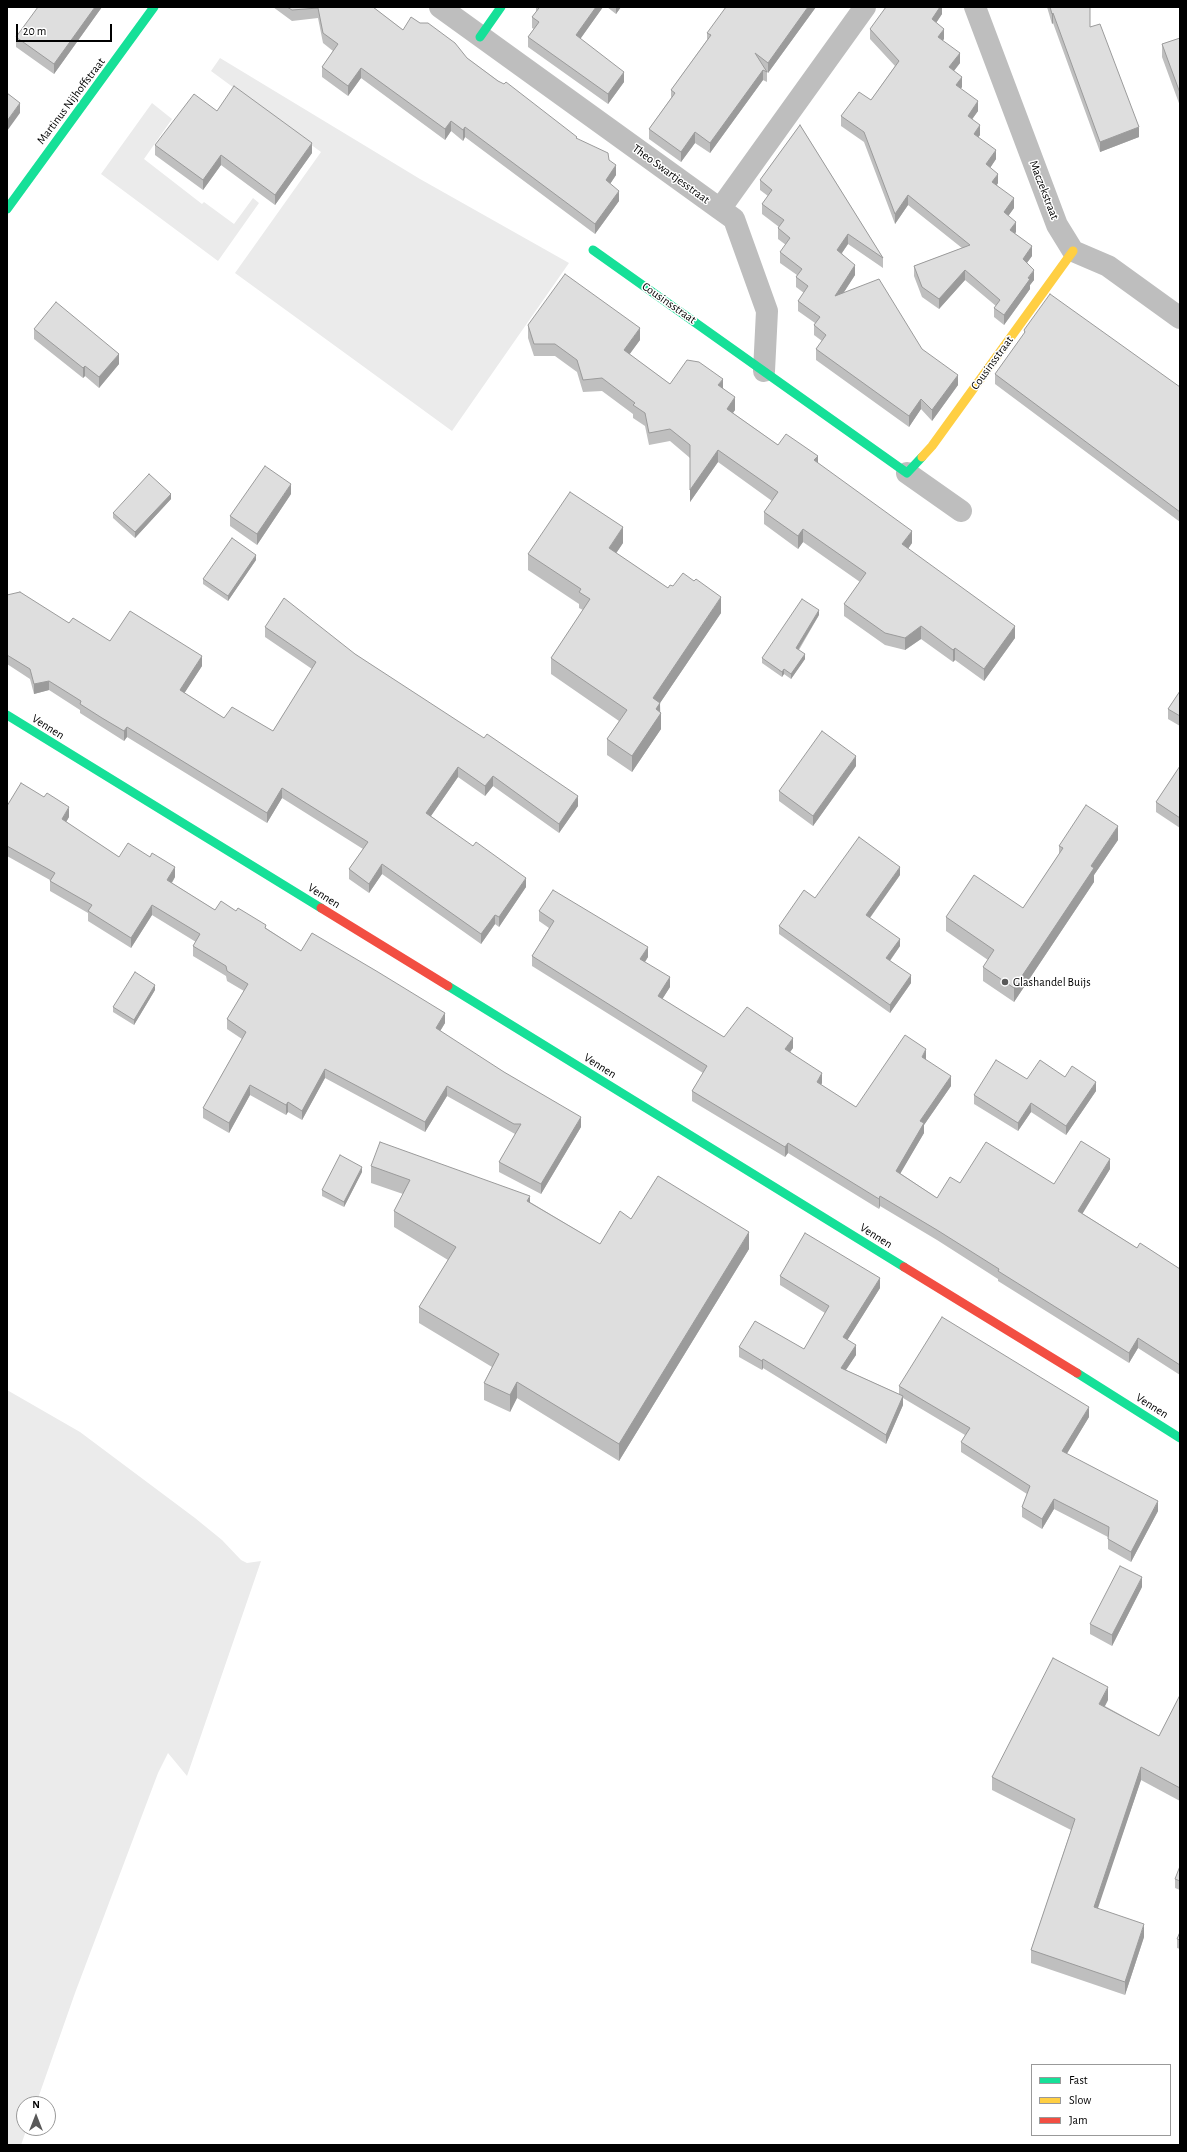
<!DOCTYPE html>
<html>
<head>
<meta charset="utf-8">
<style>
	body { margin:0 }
	#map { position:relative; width:1187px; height:2152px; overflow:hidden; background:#fff; font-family:"Alegreya Sans",sans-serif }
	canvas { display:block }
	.frame { position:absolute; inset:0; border:8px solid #000; pointer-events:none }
	.legend { position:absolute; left:1031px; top:2064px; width:140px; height:72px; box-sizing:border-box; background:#fff; border:1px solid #999; margin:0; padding:5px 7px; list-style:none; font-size:12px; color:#000 }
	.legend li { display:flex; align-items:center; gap:8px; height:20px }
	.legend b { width:20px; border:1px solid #999 }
	.north { position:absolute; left:16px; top:2096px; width:40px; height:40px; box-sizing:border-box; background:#fff; border:1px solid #999; border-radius:50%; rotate:0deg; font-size:11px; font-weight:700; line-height:16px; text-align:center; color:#000 }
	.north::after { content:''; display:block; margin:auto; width:14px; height:18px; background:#595959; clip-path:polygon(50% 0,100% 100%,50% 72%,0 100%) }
	.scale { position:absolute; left:16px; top:24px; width:96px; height:18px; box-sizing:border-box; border:2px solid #000; border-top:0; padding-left:5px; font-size:12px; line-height:14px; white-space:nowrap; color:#000; -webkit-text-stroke:3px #fff; paint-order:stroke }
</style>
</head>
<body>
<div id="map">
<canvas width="1187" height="2152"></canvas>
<div class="frame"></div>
<ul class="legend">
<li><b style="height:5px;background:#16e098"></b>Fast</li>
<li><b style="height:5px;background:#ffcf43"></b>Slow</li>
<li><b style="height:5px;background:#f24e42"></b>Jam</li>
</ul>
<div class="north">N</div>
<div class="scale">20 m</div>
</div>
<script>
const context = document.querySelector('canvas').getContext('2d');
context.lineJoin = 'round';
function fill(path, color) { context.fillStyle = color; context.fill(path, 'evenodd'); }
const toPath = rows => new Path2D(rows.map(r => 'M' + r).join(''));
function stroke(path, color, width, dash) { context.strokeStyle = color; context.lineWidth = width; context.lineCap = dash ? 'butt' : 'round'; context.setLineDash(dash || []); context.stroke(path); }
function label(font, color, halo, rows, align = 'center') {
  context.font = font + ' "Alegreya Sans",sans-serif'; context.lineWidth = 3; context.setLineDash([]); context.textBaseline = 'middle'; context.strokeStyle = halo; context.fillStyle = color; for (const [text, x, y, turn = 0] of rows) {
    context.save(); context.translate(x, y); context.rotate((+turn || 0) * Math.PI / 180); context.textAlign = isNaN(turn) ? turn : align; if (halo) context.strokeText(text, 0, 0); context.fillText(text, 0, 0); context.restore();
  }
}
fill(toPath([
	[220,58,420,179,569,263,452,431,235,273,321,152,211,71],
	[152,103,172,119,144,159,202,204,204,202,234,224,253,198,259,203,218,261,101,174],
	[7,1390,80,1432,195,1518,222,1540,241,1560,247,1563,261,1561,187,1776,168,1753,158,1773,75,1993,36,2104,24,2104,24,2128,27,2128,21,2145,7,2145]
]), '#ebebeb');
stroke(toPath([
	[440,7,720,209,865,7],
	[975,7,1057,225,1073,251,1108,266,1180,318],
	[720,209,734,219,767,311,764,371],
	[907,473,961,511]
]), '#bebebe', 22);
stroke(toPath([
	[480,37,501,7],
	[7,209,154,7],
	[593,250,907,473,922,457],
	[7,715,321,908],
	[448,986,904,1267],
	[1077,1373,1180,1438]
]), '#16e098', 9);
stroke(toPath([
	[922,457,932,446,1073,251]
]), '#ffcf43', 9);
stroke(toPath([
	[321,908,448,986],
	[904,1267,1077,1373]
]), '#f24e42', 9);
fill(toPath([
	[102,7,54,74,16,47,16,37],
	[273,7,373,7,403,30,467,58,577,139,609,160,616,175,610,184,619,201,595,234,465,137,463,141,451,131,445,140,361,78,348,96,322,77,322,67,333,51,323,43,318,18,292,21],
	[536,7,603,7,580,39,624,82,608,104,528,47,528,37,534,29,532,28,532,17,536,12],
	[607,7,621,7,616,14],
	[816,7,768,73,767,72,767,82,763,80,710,153,695,143,681,162,649,139,649,129,671,98,671,90,707,40,707,33],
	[942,7,942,14,936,23,944,39,942,40,960,63,954,71,962,87,960,89,978,111,972,119,980,135,978,137,996,159,990,168,998,183,997,185,1014,208,1008,216,1016,232,1015,233,1032,256,1027,263,1034,280,1030,285,1030,289,1004,325,994,317,994,308,996,306,965,280,939,309,922,297,914,276,914,266,962,248,908,205,895,224,864,142,841,126,841,116,871,100,895,66,870,39,870,29],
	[1047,7,1090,7,1090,27,1139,137,1100,152,1053,23,1052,24],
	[1180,38,1180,106,1162,57,1162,44],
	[217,111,312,153,275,205,221,165,203,190,155,155,155,145],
	[800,125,883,258,883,268,848,244,842,253,855,275,844,292,922,349,958,385,932,421,921,409,909,427,816,360,816,349,822,341,814,335,814,325,815,323,798,311,798,301,804,293,796,287,796,277,797,275,780,263,780,252,786,245,778,239,778,228,779,227,762,214,762,204,768,196,760,190,760,180],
	[1180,237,1180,250,1179,249,1179,239],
	[528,325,640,340,629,354,670,384,723,388,735,410,733,413,778,445,818,463,912,543,908,549,1015,638,984,681,955,660,953,662,921,639,905,650,885,645,844,616,844,604,860,582,803,542,798,549,764,524,764,512,772,501,718,462,690,502,690,458,670,441,649,445,645,426,633,418,633,414,602,391,583,392,577,372,555,356,534,356,528,338],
	[34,329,119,364,99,388,85,376,83,378,34,339],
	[1024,330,1180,387,1180,522,995,384,995,374,1024,334],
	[291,494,257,545,230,526,230,516],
	[171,499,135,538,113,518,113,513],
	[623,543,616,553,668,588,721,613,660,703,661,729,632,772,607,755,607,739,619,721,551,674,551,658,583,610,579,608,579,604,528,570,528,554],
	[256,560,228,601,203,584,203,579],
	[7,595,110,641,202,666,184,693,224,718,273,731,312,669,265,637,265,627,355,654,578,806,559,833,493,786,485,796,458,777,431,816,526,887,499,927,495,924,481,944,382,874,369,893,349,879,349,869,363,849,282,798,267,823,127,737,124,741,80,713,80,710,49,690,34,694,30,679,7,664],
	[819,615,799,650,805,659,791,679,784,674,782,677,762,663,762,658],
	[1180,691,1180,726,1168,719,1168,709],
	[856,766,813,826,779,801,779,791],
	[1180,766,1180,828,1156,812,1156,802],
	[7,806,69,817,66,822,119,857,175,877,172,883,215,910,266,928,301,951,445,1023,440,1031,581,1127,541,1194,499,1172,499,1162,515,1134,447,1096,425,1132,325,1078,302,1120,288,1112,286,1115,250,1095,229,1133,203,1118,203,1108,242,1039,227,1029,227,1019,244,991,227,981,226,976,193,956,193,946,196,942,152,915,131,948,88,921,88,913,50,891,50,880,7,856],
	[1118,840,1094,875,1094,882,1014,1002,983,981,983,967,988,960,946,931,946,917,1023,908,1059,854,1059,846],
	[900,875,870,918,900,946,890,961,911,983,890,1013,779,934,779,926,815,898],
	[539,911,648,957,645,962,670,987,662,999,724,1037,793,1048,790,1052,822,1083,821,1085,856,1107,926,1060,951,1086,924,1125,924,1133,900,1173,937,1198,960,1183,1054,1184,1110,1169,1082,1213,1137,1248,1180,1269,1180,1375,1138,1348,1129,1363,998,1281,998,1279,937,1240,880,1206,879,1209,788,1153,785,1157,692,1101,692,1091,703,1073,532,966,532,956,549,928,539,921],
	[155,990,134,1025,113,1012,113,1007],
	[1065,1077,1096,1091,1066,1135,1031,1112,1018,1131,974,1104,974,1095,1027,1079],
	[371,1166,530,1202,600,1244,631,1219,749,1249,619,1461,517,1398,510,1412,484,1400,484,1383,492,1367,419,1323,419,1307,448,1260,394,1227,394,1211,403,1194,371,1183],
	[362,1172,344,1207,322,1196,322,1190],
	[780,1276,880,1288,847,1340,856,1355,846,1370,899,1394,899,1386,1089,1417,1066,1454,1158,1511,1131,1562,1108,1549,1108,1537,1054,1509,1042,1529,1022,1517,1022,1507,1027,1494,961,1452,961,1442,965,1435,903,1398,903,1405,886,1444,763,1368,762,1370,739,1357,739,1347,804,1349,825,1313,780,1285],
	[1142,1587,1112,1646,1090,1634,1090,1624],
	[1180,1695,1180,1801,1141,1780,1097,1908,1144,1937,1125,1995,1031,1963,1031,1950,1071,1830,992,1790,992,1777,1108,1700,1105,1706,1159,1736],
	[1180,1866,1180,1890,1175,1888,1175,1879],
	[1180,1932,1180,1949,1177,1948,1177,1939]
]), '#bfbfbf');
fill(toPath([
	[95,7,102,7,54,74,54,64],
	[596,7,603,7,576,45,576,35],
	[616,7,621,7,616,14],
	[808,7,816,7,768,73,768,63],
	[940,7,942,7,942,14,932,29,932,19],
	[1053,13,1053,23,1052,24,1052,14],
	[944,29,944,39,938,47,938,37],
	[960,53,960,63,949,77,949,67],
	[361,68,361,78,348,96,348,86],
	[763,70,763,80,710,153,710,143],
	[624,72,624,82,608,104,608,94],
	[962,77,962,87,956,95,956,85],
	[978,101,978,111,968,125,968,116],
	[20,103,20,113,7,131,7,121],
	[451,121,451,131,445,140,445,129],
	[980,125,980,135,974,143,974,134],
	[465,127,465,137,463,141,463,130],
	[1139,127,1139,137,1100,152,1100,142],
	[695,132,695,143,681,162,681,152],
	[312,143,312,153,275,205,275,195],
	[996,150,996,159,986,174,986,164],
	[221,155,221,165,203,190,203,180],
	[616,165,616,175,606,190,606,180],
	[998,174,998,183,992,191,992,182],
	[619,191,619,201,595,234,595,224],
	[908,195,908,205,895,224,895,214],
	[1014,198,1014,208,1004,222,1004,212],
	[1016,222,1016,232,1010,240,1010,230],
	[848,234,848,244,837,260,837,250],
	[1032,246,1032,256,1023,268,1023,259],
	[855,265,855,275,835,306,835,296],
	[965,270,965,280,939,309,939,299],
	[1034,270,1034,280,1030,285,1030,289,1004,325,1004,315],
	[640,328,640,340,624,362,624,350],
	[119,354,119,364,99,388,99,377],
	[85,366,85,376,83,378,83,368],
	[958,375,958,385,932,421,932,410],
	[723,379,723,391,718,385],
	[735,397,735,410,727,421,727,409],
	[921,399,921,409,909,427,909,416],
	[718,450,718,462,690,502,690,490],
	[818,456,818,468,814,460],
	[291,484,291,494,257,545,257,534],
	[171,494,171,499,135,538,135,532],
	[623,527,623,543,609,564,609,548],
	[803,529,803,542,798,549,798,536],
	[912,531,912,543,902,557,902,544],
	[256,555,256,560,228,601,228,596],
	[721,597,721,613,660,703,660,714,661,713,661,729,632,772,632,756,653,698],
	[819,610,819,615,796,653,796,648],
	[921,626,921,639,905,650,905,638],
	[1015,626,1015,638,984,681,984,669],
	[955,648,955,660,953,662,953,650],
	[805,654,805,659,791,679,791,674],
	[202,656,202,666,180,700,180,690],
	[784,669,784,674,782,677,782,672],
	[49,681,49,690,34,694,34,684],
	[127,727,127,737,124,741,124,731],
	[856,756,856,766,813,826,813,816],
	[458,767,458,777,426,823,426,813],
	[493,776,493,786,485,796,485,786],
	[282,788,282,798,267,823,267,813],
	[578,796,578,806,559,833,559,824],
	[69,807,69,817,62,829,62,819],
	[1118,826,1118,840,1094,875,1094,882,1014,1002,1014,988,1091,866],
	[382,864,382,874,369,893,369,884],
	[175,867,175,877,167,890,167,880],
	[900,867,900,875,866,923,866,915],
	[526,878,526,887,499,927,499,917],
	[152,905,152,915,131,948,131,938],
	[495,915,495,924,481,944,481,934],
	[900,939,900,946,886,966,886,958],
	[648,947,648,957,640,969,640,959],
	[911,975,911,983,890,1013,890,1005],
	[670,977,670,987,658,1006,658,996],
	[155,985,155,990,134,1025,134,1020],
	[445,1013,445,1023,436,1038,436,1028],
	[793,1038,793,1048,785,1059,785,1049],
	[926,1049,926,1059,922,1067,922,1057],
	[325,1069,325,1078,302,1120,302,1111],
	[822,1073,822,1083,817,1092,817,1082],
	[951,1076,951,1086,924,1125,924,1133,896,1181,896,1171,920,1121],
	[1096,1082,1096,1091,1066,1135,1066,1126],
	[250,1085,250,1095,229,1133,229,1123],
	[447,1086,447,1096,425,1132,425,1122],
	[288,1102,288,1112,286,1115,286,1105],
	[1031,1103,1031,1112,1018,1131,1018,1123],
	[581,1117,581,1127,541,1194,541,1184],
	[788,1143,788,1153,785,1157,785,1147],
	[1110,1159,1110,1169,1078,1221,1078,1211],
	[362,1167,362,1172,344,1207,344,1202],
	[530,1196,530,1212,527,1201],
	[880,1196,880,1206,879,1209,879,1199],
	[749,1232,749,1249,619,1461,619,1444],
	[880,1278,880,1288,843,1347,843,1337],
	[1138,1338,1138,1348,1129,1363,1129,1353],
	[856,1345,856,1355,841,1377,841,1368],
	[763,1359,763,1368,762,1370,762,1361],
	[517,1382,517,1398,510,1412,510,1395],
	[903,1396,903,1405,886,1444,886,1435],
	[1089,1407,1089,1417,1062,1462,1062,1451],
	[1054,1499,1054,1509,1042,1529,1042,1519],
	[1158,1501,1158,1511,1131,1562,1131,1552],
	[1142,1577,1142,1587,1112,1646,1112,1635],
	[1108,1687,1108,1700,1099,1717,1099,1704],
	[1141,1767,1141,1780,1094,1920,1094,1907],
	[1144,1924,1144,1937,1125,1995,1125,1982]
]), '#9b9b9b');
const building = toPath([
	[38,7,95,7,54,64,16,37,38,7],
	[287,7,373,7,403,30,411,17,420,23,428,23,455,43,467,58,498,81,504,84,506,82,577,137,576,138,608,153,609,160,616,165,606,180,619,191,595,224,465,127,463,130,451,121,445,129,361,68,348,86,322,67,338,44,323,33,318,8,292,10,287,7],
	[537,7,596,7,576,35,624,72,608,94,528,37,539,22,532,17,539,8,537,7],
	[726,7,808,7,768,63,755,53,767,72,763,70,710,143,695,132,681,152,649,129,675,93,671,90,711,35,707,33,726,7],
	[886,7,940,7,932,19,944,29,938,37,960,53,949,67,962,77,956,85,978,101,968,116,980,125,974,134,996,150,986,164,998,174,992,182,1014,198,1004,212,1016,222,1010,230,1032,246,1023,259,1034,270,1028,278,1030,279,1004,315,994,308,1000,300,965,270,939,299,922,287,914,266,970,245,908,195,895,214,864,132,841,116,859,92,871,100,899,61,870,29,886,7],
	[1050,7,1090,7,1090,27,1100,24,1139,127,1100,142,1053,13,1052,14,1050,7],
	[1180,38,1180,93,1162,44,1180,38],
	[234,86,312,143,275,195,221,155,203,180,155,145,194,94,217,111,234,86],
	[7,93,20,103,7,121,7,93],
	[800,125,883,258,848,234,837,250,855,265,835,296,879,279,922,349,958,375,932,410,921,399,909,416,816,349,826,335,814,325,820,317,798,301,808,286,796,277,802,269,780,252,790,238,778,228,784,220,762,204,772,190,760,180,800,125],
	[565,274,640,328,624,350,670,384,687,360,699,362,723,379,718,385,735,397,727,409,778,445,786,434,818,456,814,460,912,531,902,544,1015,626,984,669,955,648,953,650,921,626,905,638,885,633,844,604,866,573,803,529,798,536,764,512,778,492,718,450,690,490,690,445,670,429,649,433,645,413,633,405,635,403,602,378,583,380,577,360,555,344,534,344,528,325,565,274],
	[1050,294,1180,387,1180,512,995,374,1025,332,1024,330,1050,294],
	[56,302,119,354,99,377,85,366,83,368,34,329,56,302],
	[265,466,291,484,257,534,230,516,265,466],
	[149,474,171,494,135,532,113,513,149,474],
	[570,492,623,527,609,548,668,588,670,585,673,586,683,573,694,581,696,579,721,597,653,698,660,703,656,709,661,713,632,756,607,739,627,710,551,658,590,599,579,592,581,589,528,554,570,492],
	[232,538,256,555,228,596,203,579,232,538],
	[20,592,69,623,73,618,110,641,130,611,202,656,180,690,224,718,232,707,273,731,316,662,265,627,284,598,355,654,484,738,487,734,578,796,559,824,493,776,485,786,458,767,426,813,473,846,476,842,526,878,499,917,495,915,481,934,382,864,369,884,349,869,368,842,282,788,267,813,127,727,124,731,102,718,80,704,81,701,49,681,34,684,30,669,7,655,7,595,20,592],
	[802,599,819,610,796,648,805,654,791,674,784,669,782,672,762,658,802,599],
	[1180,691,1180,716,1168,709,1180,691],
	[822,731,856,756,813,816,779,791,822,731],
	[1180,766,1180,818,1156,802,1180,766],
	[21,783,44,797,47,793,69,807,62,819,119,857,128,843,150,857,152,853,175,867,167,880,215,910,221,901,236,911,238,908,266,925,265,928,301,951,312,933,378,972,445,1013,436,1028,504,1072,581,1117,541,1184,499,1162,521,1124,514,1124,447,1086,425,1122,325,1069,302,1111,288,1102,286,1105,250,1085,229,1123,203,1108,246,1032,227,1019,248,984,227,971,226,966,193,946,200,934,152,905,131,938,88,911,92,905,50,881,55,873,7,846,7,806,21,783],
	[1086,805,1118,826,1091,866,1094,868,1014,988,983,967,994,950,946,917,974,875,1023,908,1063,848,1059,846,1086,805],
	[859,837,900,867,866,915,900,939,886,958,911,975,890,1005,779,926,804,890,815,898,859,837],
	[553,890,648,947,640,959,670,977,658,996,724,1037,747,1007,793,1038,785,1049,822,1073,817,1082,856,1107,905,1035,926,1049,922,1057,951,1076,920,1121,924,1123,896,1171,937,1198,950,1177,960,1183,986,1142,1054,1184,1081,1141,1110,1159,1078,1211,1137,1248,1140,1243,1180,1269,1180,1365,1138,1338,1129,1353,998,1271,999,1269,937,1230,880,1196,879,1199,788,1143,785,1147,692,1091,707,1066,532,956,554,921,539,911,553,890],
	[135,972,155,985,134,1020,113,1007,135,972],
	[996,1060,1027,1079,1040,1060,1065,1077,1072,1066,1096,1082,1066,1126,1031,1103,1018,1123,974,1095,996,1060],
	[380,1142,530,1196,527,1201,600,1244,620,1211,631,1219,658,1176,749,1232,619,1444,517,1382,510,1395,484,1383,499,1354,419,1307,456,1247,394,1211,410,1180,371,1166,380,1142],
	[340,1155,362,1167,344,1202,322,1190,340,1155],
	[805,1233,880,1278,843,1337,856,1345,841,1368,903,1396,886,1435,763,1359,762,1361,739,1347,755,1321,804,1349,829,1306,780,1276,805,1233],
	[942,1317,1089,1407,1062,1451,1158,1501,1131,1552,1108,1539,1109,1527,1054,1499,1042,1519,1022,1507,1030,1486,961,1442,970,1428,899,1386,942,1317],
	[1120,1566,1142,1577,1112,1635,1090,1624,1120,1566],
	[1053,1658,1108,1687,1099,1704,1159,1736,1180,1695,1180,1788,1141,1767,1094,1907,1144,1924,1125,1982,1031,1950,1075,1819,992,1777,1053,1658],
	[1180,1866,1180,1881,1175,1879,1180,1866],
	[1180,1932,1180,1940,1177,1939,1180,1932]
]);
fill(building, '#dedede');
stroke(building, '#9b9b9b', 1);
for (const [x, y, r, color] of [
	[1005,982,4,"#595959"]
]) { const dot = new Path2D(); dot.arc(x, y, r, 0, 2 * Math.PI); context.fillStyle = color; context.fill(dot); stroke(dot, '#fff', 1.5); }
label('12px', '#000', '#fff', [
	["Martinus Nijhoffstraat",71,101,-53],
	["Theo Swartjesstraat",671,174,36],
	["Maczekstraat",1044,190,69],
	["Cousinsstraat",669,303,35],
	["Cousinsstraat",992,363,-54],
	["Vennen",48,727,32],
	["Vennen",324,896,32],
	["Vennen",600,1066,32],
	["Vennen",876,1236,32],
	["Vennen",1152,1406,32]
]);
label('12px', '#000', '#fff', [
	["Glashandel Buijs",1013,982]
], 'left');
</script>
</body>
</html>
